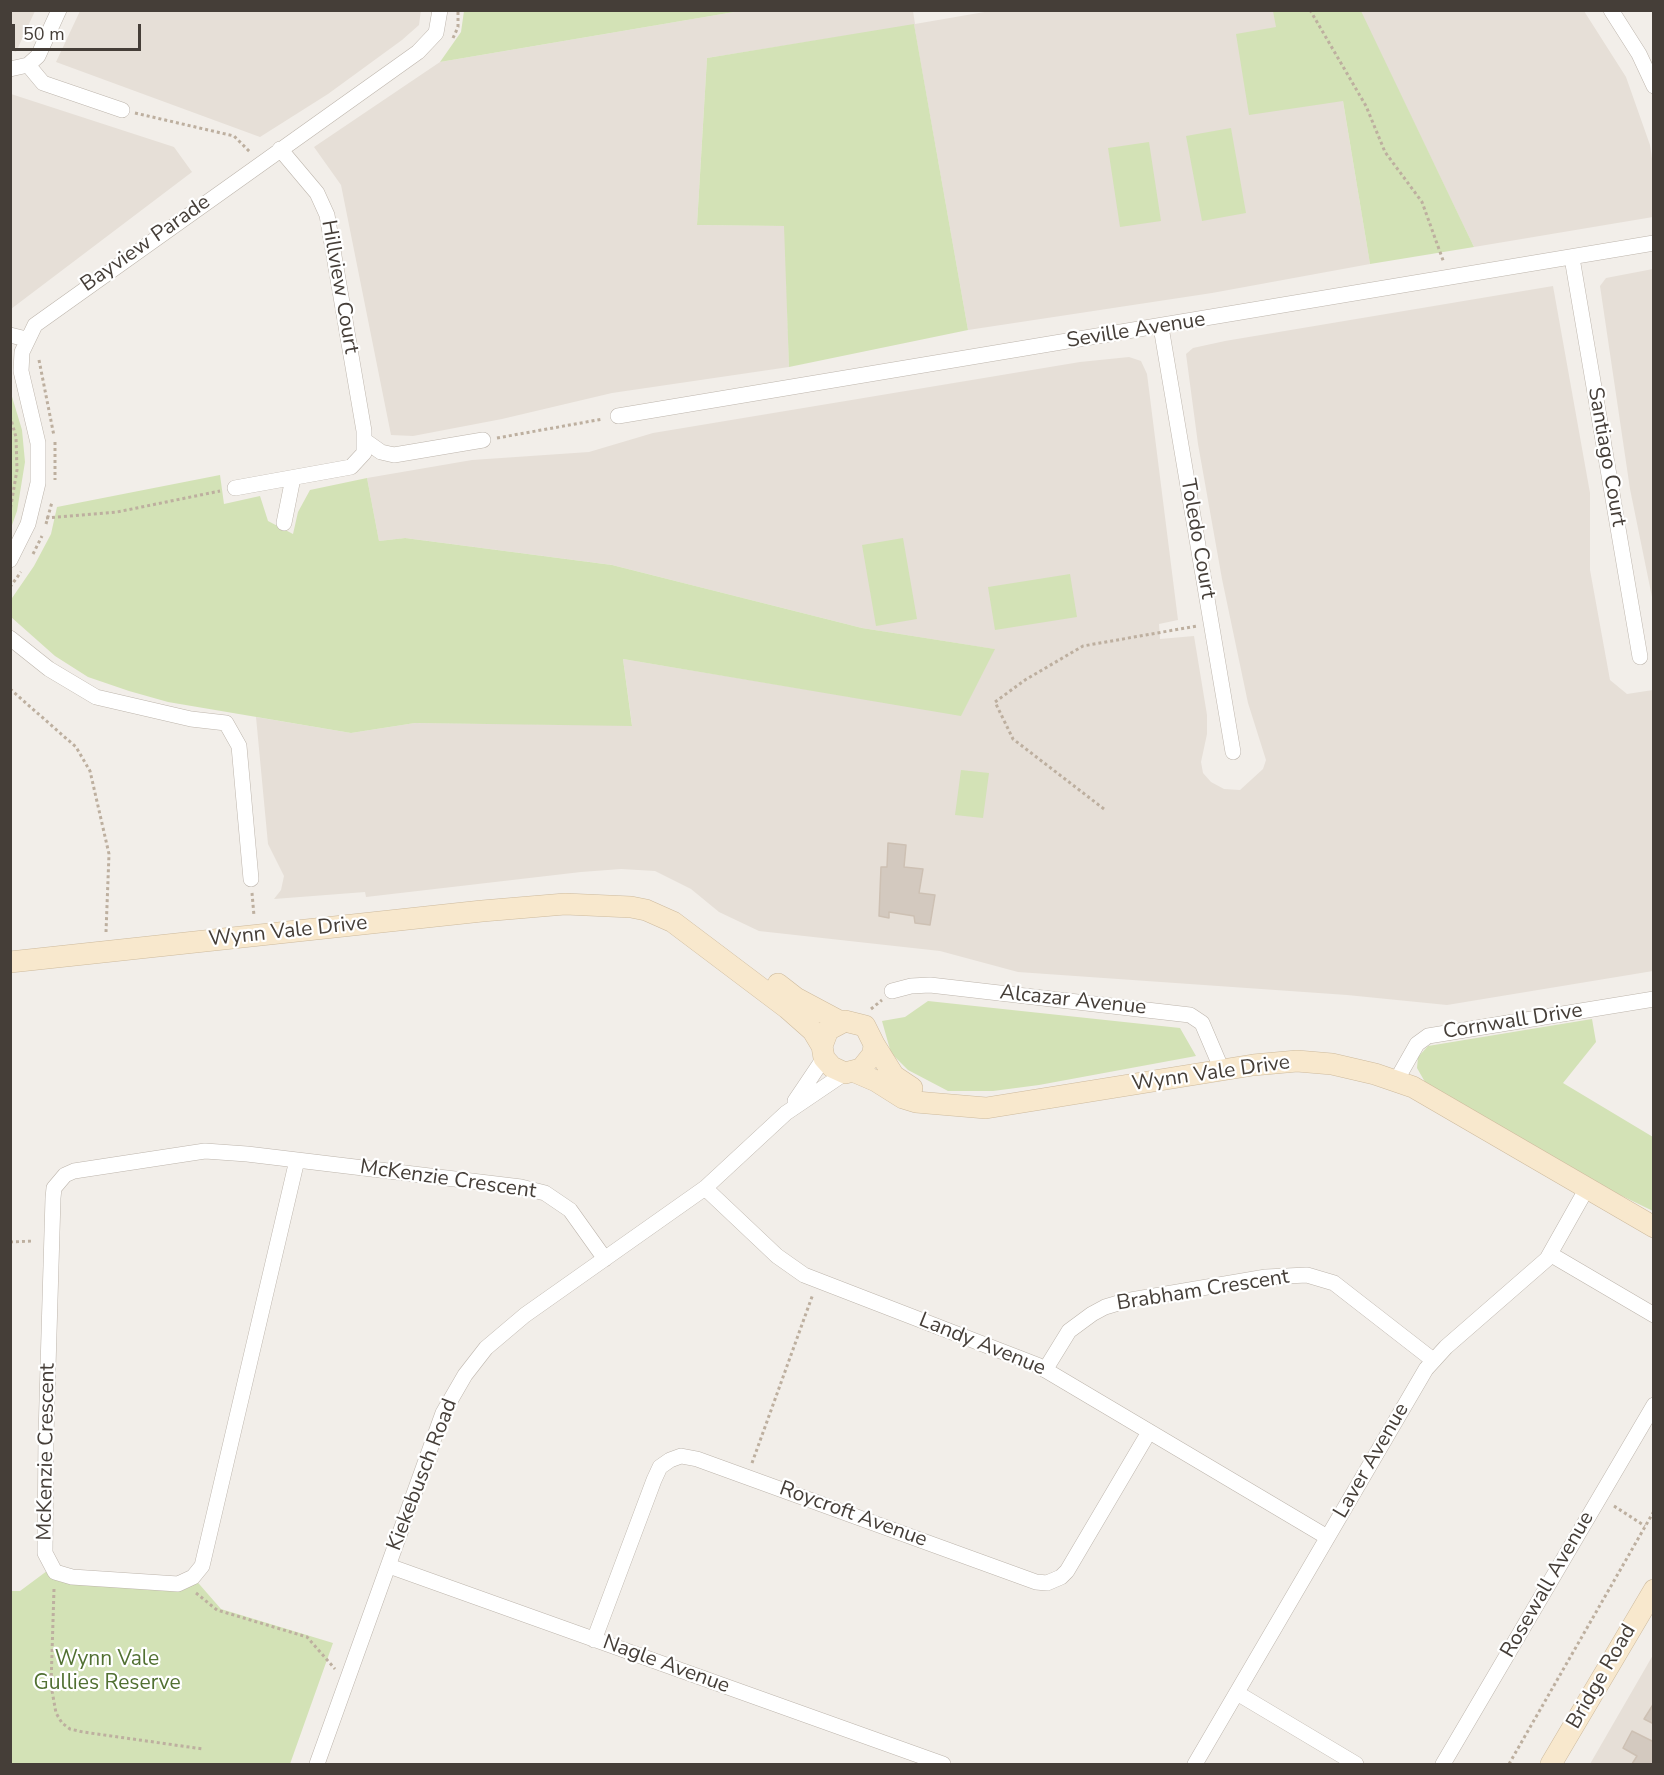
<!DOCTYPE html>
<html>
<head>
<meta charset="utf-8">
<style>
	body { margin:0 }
	#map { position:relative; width:1664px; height:1775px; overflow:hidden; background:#f2eee9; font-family:"Nunito Sans",sans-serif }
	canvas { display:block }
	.frame { position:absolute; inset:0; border:12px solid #453e38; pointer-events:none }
	.scale { position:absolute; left:12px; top:24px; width:129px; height:27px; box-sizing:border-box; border:3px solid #453e38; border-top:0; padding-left:8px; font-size:18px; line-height:21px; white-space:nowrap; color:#453e38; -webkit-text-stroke:4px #fff; paint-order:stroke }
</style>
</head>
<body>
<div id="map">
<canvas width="1664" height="1775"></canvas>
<div class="frame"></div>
<div class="scale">50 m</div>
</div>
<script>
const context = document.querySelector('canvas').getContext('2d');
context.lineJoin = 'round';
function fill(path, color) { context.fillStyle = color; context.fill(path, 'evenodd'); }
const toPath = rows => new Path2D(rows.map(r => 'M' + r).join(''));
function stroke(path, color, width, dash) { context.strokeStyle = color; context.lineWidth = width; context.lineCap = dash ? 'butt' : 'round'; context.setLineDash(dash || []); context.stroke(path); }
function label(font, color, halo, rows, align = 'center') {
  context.font = font + ' "Nunito Sans",sans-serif'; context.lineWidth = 4.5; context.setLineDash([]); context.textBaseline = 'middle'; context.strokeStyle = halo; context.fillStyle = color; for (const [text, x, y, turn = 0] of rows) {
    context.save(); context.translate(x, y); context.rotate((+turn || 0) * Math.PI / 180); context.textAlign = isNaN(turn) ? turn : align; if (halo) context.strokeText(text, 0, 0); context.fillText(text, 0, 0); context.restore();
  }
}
fill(toPath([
	[11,10,35,11,16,52,11,50],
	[421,10,419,25,402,40,328,94,260,137,56,62,80,11],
	[996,10,1273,11,1343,101,1370,264,1212,293,968,330,914,25,707,58,697,225,785,226,789,367,612,393,502,419,413,436,391,435,341,185,314,147,440,62,740,11,913,11,915,24],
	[1360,11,1584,11,1626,77,1650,145,1653,165,1653,217,1474,247],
	[11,94,174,147,192,172,11,309],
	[1653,269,1654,269,1653,602,1630,489,1600,286,1606,278],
	[1553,286,1590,493,1590,570,1610,680,1627,694,1653,690,1653,971,1447,1005,1347,995,1018,972,940,951,759,931,719,912,691,889,655,871,621,869,581,872,366,897,365,892,274,899,281,890,284,876,268,844,256,717,351,733,415,723,632,725,623,659,961,715,994,649,862,628,612,565,405,538,379,541,367,478,472,460,589,452,653,433,1080,362,1129,357,1141,361,1147,374,1178,620,1159,624,1160,639,1194,636,1207,715,1207,734,1201,762,1203,773,1211,782,1224,789,1240,790,1263,769,1266,760,1248,703,1222,579,1198,444,1186,354,1193,348,1225,341],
	[1653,1655,1653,1764,1590,1764]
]), '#e6dfd7');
fill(toPath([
	[464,11,464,10,740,11,440,62,461,32],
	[1273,11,1361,11,1474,247,1370,264,1343,101,1249,115,1236,34,1276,27],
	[914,24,968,330,789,367,784,226,697,225,707,58],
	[1231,128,1246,213,1202,221,1186,136],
	[1149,142,1161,221,1120,227,1108,148],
	[10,390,22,430,25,462,17,511,11,528],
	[220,475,224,504,260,496,268,521,293,534,298,512,310,490,367,478,379,541,405,538,612,565,862,628,995,649,961,716,623,659,632,726,415,723,351,733,168,702,129,691,88,677,55,656,11,617,10,601,34,566,51,534,57,507],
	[903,538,917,619,876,626,862,545],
	[1070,574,1077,617,995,630,988,587],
	[961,770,989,773,983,818,955,815],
	[928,1001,1180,1028,1196,1056,1039,1085,993,1091,948,1091,908,1070,891,1053,882,1021,905,1017],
	[1592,1019,1596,1042,1563,1083,1653,1137,1653,1211,1616,1193,1425,1082,1417,1068,1418,1057,1428,1046],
	[51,1568,64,1576,193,1577,221,1609,333,1643,290,1764,11,1764,10,1591,20,1591]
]), '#d3e2b6');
const building = toPath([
	[888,843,906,845,904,867,923,869,919,893,935,895,930,925,915,923,914,916,889,912,889,918,879,916,881,867,887,867,888,843],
	[1654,1703,1654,1724,1644,1719,1654,1703],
	[1632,1731,1654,1742,1654,1764,1632,1764,1637,1756,1623,1748,1632,1731]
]);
fill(building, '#d3c9bf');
stroke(building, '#cdc0b3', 1.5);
const street = toPath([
	[1611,10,1639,54,1654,86],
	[28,65,43,83,122,110],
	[10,69,28,65,38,56,59,10],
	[1572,258,1640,657],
	[1161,327,1233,752],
	[10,335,26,339],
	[618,416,1654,243],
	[364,440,381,452,394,455,483,440],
	[235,488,351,467,364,453,364,431,327,215,317,193,280,149],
	[284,523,293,478],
	[10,560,28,524,38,483,38,443,21,371,22,352,35,325,418,52,436,33,440,10],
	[10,638,49,669,96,697,191,719,226,723,239,746,251,879],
	[892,991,911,986,930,985,1190,1015,1202,1023,1222,1070],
	[1396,1081,1417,1044,1428,1036,1654,999],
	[795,1101,824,1058],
	[297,1160,202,1566,193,1577,178,1584,72,1577,55,1572,45,1553,46,1435,53,1198,54,1188,65,1175,74,1171,205,1151,247,1154,297,1160,521,1187,545,1193,570,1210,605,1259],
	[705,1188,777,1256,804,1275,1037,1365,1327,1537],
	[1550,1254,1654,1315],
	[1045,1370,1069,1331,1092,1314,1105,1307,1125,1301,1266,1277,1307,1275,1334,1283,1433,1360],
	[389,1566,943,1764],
	[594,1640,654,1480,660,1467,670,1460,681,1456,697,1459,1036,1582,1047,1583,1061,1577,1067,1571,1149,1432],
	[1237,1693,1356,1764],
	[317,1764,443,1413,465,1375,486,1348,525,1315,705,1188,786,1113,845,1073],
	[1195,1764,1426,1369,1446,1347,1547,1259,1587,1188],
	[1443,1764,1654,1405]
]);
const secondary = toPath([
	[10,962,482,911,565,904,631,907,646,910,673,922,787,1008,813,1031,822,1046,824,1058,832,1067,845,1073,861,1069,873,1054,874,1044,865,1026,845,1021,828,1030,822,1046],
	[778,984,796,998,841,1022],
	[874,1044,894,1076,912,1088],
	[855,1072,876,1081,903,1098,916,1102,986,1108,1253,1065,1297,1061,1332,1064,1375,1074,1413,1087,1654,1227],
	[1551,1764,1654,1590]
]);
stroke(street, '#bdb5ac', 16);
stroke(secondary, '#cdba9d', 22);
stroke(toPath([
	[1310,10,1366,106,1385,152,1422,202,1444,263],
	[453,38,458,27,458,10],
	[135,113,234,136,251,153],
	[39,360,54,436],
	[10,416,16,437,17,470,10,511],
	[497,438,603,419],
	[55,442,55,480],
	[46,518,117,512,220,491],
	[46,524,52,502],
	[33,554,42,536],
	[10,587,21,572],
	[10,689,76,747,90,771,109,854,106,932],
	[1104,809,1013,739,995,702,1025,680,1083,646,1197,626],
	[252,893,254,916],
	[871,1009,882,1000],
	[10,1242,34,1241],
	[752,1463,813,1294],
	[1614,1506,1645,1526],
	[54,1589,51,1685,56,1713,62,1723,70,1729,83,1732,203,1749],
	[196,1593,217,1610,307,1637,335,1669],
	[1509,1764,1654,1511]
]), '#bdaf9f', 3, [3, 3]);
stroke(street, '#fff', 15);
stroke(secondary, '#f8e8cd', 21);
label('21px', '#453e38', '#fff', [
	["Bayview Parade",146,244,-35],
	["Hillview Court",339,287,80],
	["Seville Avenue",1136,331,-9],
	["Santiago Court",1606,457,80],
	["Toledo Court",1197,539,80],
	["Wynn Vale Drive",288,932,-6],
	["Alcazar Avenue",1073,1001,6],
	["Cornwall Drive",1513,1022,-9],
	["Wynn Vale Drive",1211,1074,-8],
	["McKenzie Crescent",448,1180,8],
	["Brabham Crescent",1203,1291,-9],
	["Landy Avenue",982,1345,22],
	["McKenzie Crescent",47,1452,-89],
	["Laver Avenue",1372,1461,-60],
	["Kiekebusch Road",423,1475,-69],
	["Roycroft Avenue",853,1515,20],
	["Rosewall Avenue",1548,1585,-60],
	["Nagle Avenue",666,1665,20],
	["Bridge Road",1602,1677,-60]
]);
label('21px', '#517032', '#fff', [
	["Wynn Vale",107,1660],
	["Gullies Reserve",107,1684]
]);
</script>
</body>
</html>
